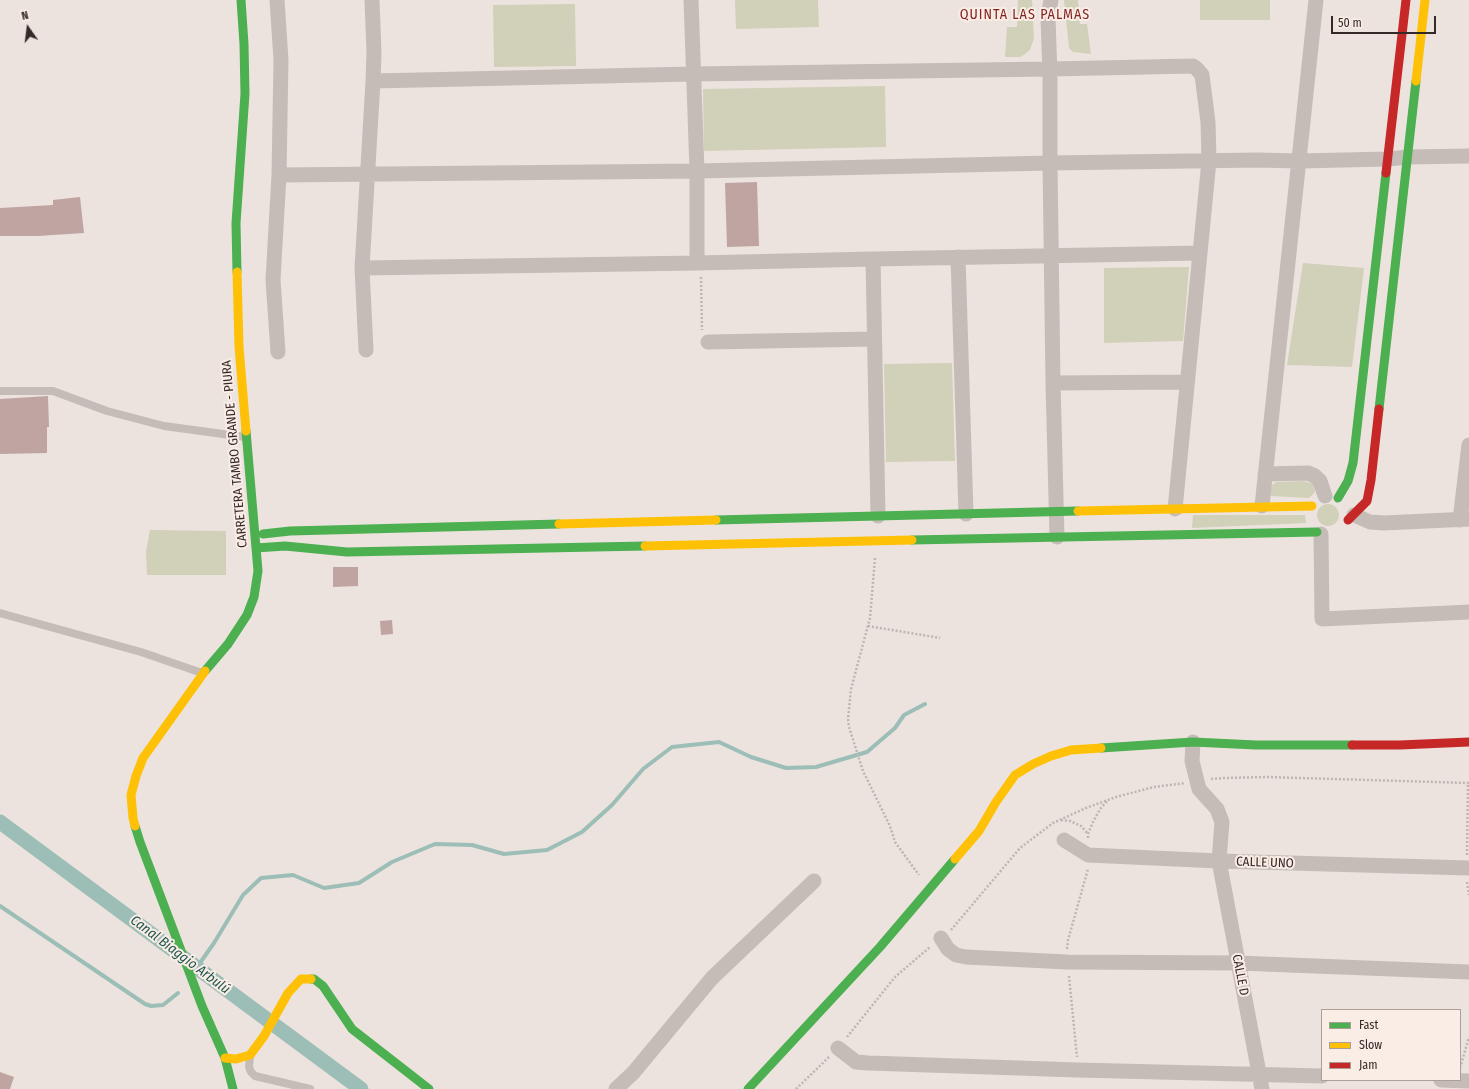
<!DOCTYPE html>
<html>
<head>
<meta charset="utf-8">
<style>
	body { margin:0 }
	#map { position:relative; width:1469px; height:1089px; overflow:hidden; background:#ece3df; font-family:"Fira Sans Condensed",sans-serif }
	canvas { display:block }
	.legend { position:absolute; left:1321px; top:1009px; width:140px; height:72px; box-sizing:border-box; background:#f9ede6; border:1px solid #ab9f9a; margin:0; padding:5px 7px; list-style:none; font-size:12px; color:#352927 }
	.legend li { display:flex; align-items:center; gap:8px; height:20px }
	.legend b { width:20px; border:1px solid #ab9f9a }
	.north { position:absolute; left:8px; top:8px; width:40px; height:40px; -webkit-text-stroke:3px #f9ede6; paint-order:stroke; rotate:346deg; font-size:11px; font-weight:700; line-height:16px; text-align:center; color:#352927 }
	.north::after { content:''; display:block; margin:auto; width:14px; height:18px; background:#352927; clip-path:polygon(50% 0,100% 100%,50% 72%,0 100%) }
	.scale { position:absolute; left:1331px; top:16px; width:105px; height:18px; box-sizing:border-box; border:2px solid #352927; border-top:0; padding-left:5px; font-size:12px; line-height:14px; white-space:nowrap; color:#352927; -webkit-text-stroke:3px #f9ede6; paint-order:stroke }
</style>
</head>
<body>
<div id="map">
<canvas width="1469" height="1089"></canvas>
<ul class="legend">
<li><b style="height:5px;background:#4caf50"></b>Fast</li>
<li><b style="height:5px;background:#ffc107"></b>Slow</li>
<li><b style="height:5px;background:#c62828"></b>Jam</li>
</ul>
<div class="north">N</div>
<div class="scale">50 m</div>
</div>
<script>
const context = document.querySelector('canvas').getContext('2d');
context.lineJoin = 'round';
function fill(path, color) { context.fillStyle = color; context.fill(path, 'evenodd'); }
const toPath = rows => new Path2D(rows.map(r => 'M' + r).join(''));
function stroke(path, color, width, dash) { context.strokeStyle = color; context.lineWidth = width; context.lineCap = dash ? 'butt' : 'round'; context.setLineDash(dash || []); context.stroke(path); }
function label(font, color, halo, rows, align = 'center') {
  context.font = font + ' "Fira Sans Condensed",sans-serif'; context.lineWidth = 4; context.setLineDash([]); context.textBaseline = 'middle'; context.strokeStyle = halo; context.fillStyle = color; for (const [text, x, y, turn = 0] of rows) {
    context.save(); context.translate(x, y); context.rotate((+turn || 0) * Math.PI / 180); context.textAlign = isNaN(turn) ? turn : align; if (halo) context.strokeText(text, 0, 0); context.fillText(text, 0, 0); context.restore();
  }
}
fill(toPath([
	[735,0,818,0,819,27,736,29],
	[1018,0,1032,0,1034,38,1030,50,1025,54,1020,57,1005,57,1007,27,1017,27],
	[1064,0,1078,0,1080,24,1087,24,1091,54,1073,52,1069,48],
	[1200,0,1270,0,1270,20,1200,20],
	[575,4,576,66,494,67,493,5],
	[885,86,886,147,704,151,703,89],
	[1303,263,1364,268,1352,367,1287,365],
	[1189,267,1183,341,1104,343,1104,268],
	[952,363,955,461,886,462,884,364],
	[1303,481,1314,484,1315,492,1309,498,1271,496,1271,489,1272,485,1276,482],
	'1317 515a11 11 0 1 1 22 0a11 11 0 1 1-22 0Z',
	[1193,515,1305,515,1306,523,1192,528],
	[150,530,226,531,226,575,147,575,146,551]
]), '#d1d0b9');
stroke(toPath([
	[0,906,145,1004,151,1006,163,1005,178,993],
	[195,970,214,943,243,895,261,878,293,875,324,888,359,883,392,862,435,844,472,845,504,854,547,850,582,832,612,805,643,769,672,747,719,742,751,757,786,768,816,767,867,752,895,728,904,715,925,704]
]), '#9cbeb7', 4);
stroke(toPath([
	[0,822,361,1089]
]), '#9cbeb7', 15);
fill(toPath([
	[757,182,759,246,727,247,725,183],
	[80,197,84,233,38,236,0,236,0,208,53,205,53,200],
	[48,396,49,427,47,427,47,453,0,454,0,399],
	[333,567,358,567,358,586,333,587],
	[392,620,393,634,381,635,380,621],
	[0,1072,14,1077,10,1089,0,1089]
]), '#bfa4a1');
stroke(toPath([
	[701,277,702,330],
	[875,558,870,618,851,689,848,719,849,727,863,771,890,826,895,842,919,875],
	[868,626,940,638],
	[1211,779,1224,778,1267,777,1469,783],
	[1061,820,1070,821,1081,826,1088,834],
	[1088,838,1088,834,1093,822,1100,809,1107,801],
	[1467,855,1468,783],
	[1467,882,1469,895],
	[951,930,1020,848,1053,823,1086,808,1116,797,1154,787,1185,783],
	[1067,949,1068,940,1088,869],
	[1069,976,1077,1057],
	[847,1037,895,977,930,947],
	[1460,1068,1469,1037],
	[796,1089,829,1057]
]), '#beb5b1', 2.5, [2, 2]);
stroke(toPath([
	[0,391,53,391,107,411,164,426,245,437],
	[0,613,141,652,202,673],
	[250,1056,249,1067,251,1072,255,1076,310,1089]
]), '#c5bcb8', 8);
stroke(toPath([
	[277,0,281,60,279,175,273,280,278,352],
	[691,0,697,171,697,263],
	[1051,0,1048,18,1050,74,1050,163,1053,383,1057,537],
	[373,81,693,74,1050,69,1193,66,1196,68,1202,75,1208,122,1209,161,1175,509],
	[279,175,697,171,1050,163,1258,160,1299,161,1388,159,1408,157,1469,156],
	[958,257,966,514],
	[873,259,878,516],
	[362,268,697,263,873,259,1200,253],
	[708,342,874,339],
	[366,350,362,268,373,81,374,53,372,0],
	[1053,383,1186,382],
	[1265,474,1308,473,1315,476,1320,481,1325,496],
	[1262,506,1316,0],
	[1354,515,1370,522,1384,523,1469,519],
	[1460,520,1469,445],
	[1321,534,1322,619,1469,612],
	[1193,742,1192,761,1199,789,1217,809,1222,822,1219,861,1262,1089],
	[1064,840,1088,855,1219,861,1469,868],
	[941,938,948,949,956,955,966,957,1067,962,1238,963,1469,972],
	[838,1048,856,1062,868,1063,1078,1070,1322,1076],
	[1441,1080,1469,1081],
	[616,1089,633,1073,712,978,814,881]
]), '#c5bcb8', 15);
stroke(toPath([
	[237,272,236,223,245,94,244,44,241,0],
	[1379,409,1416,81],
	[1338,498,1348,481,1353,463,1386,173],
	[716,520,1078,511],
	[263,534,290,531,559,524],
	[912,540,1317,532],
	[256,548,285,546,347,552,645,546],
	[205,671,228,644,247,615,254,597,258,571,246,431],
	[1101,748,1193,742,1256,745,1352,745],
	[135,826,140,842,202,1006,225,1058,233,1089],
	[311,979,314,979,323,986,352,1029,429,1089],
	[748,1089,880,947,955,859]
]), '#4caf50', 9);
stroke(toPath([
	[1416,81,1425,0],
	[237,272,239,347,246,431],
	[1078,511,1312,506],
	[559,524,716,520],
	[645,546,912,540],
	[135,826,133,818,131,795,136,776,143,758,205,671],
	[955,859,979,831,996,802,1015,775,1033,764,1051,756,1071,750,1101,748],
	[225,1058,236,1059,250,1055,264,1036,288,993,301,979,311,979]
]), '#ffc107', 9);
stroke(toPath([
	[1386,173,1406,0],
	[1348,520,1367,501,1371,480,1379,409],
	[1352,745,1400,745,1469,742]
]), '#c62828', 9);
label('13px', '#352927', '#f9ede6', [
	["CARRETERA TAMBO GRANDE - PIURA",235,454,-95],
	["CALLE UNO",1265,863,2],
	["CALLE D",1240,975,79]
]);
context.letterSpacing = '1px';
label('14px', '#842521', '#f9ede6', [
	["QUINTA LAS PALMAS",1025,15]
]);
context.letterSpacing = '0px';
label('italic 14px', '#1d564f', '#f9ede6', [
	["Canal Biaggio Arbulú",180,955,37]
]);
</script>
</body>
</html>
